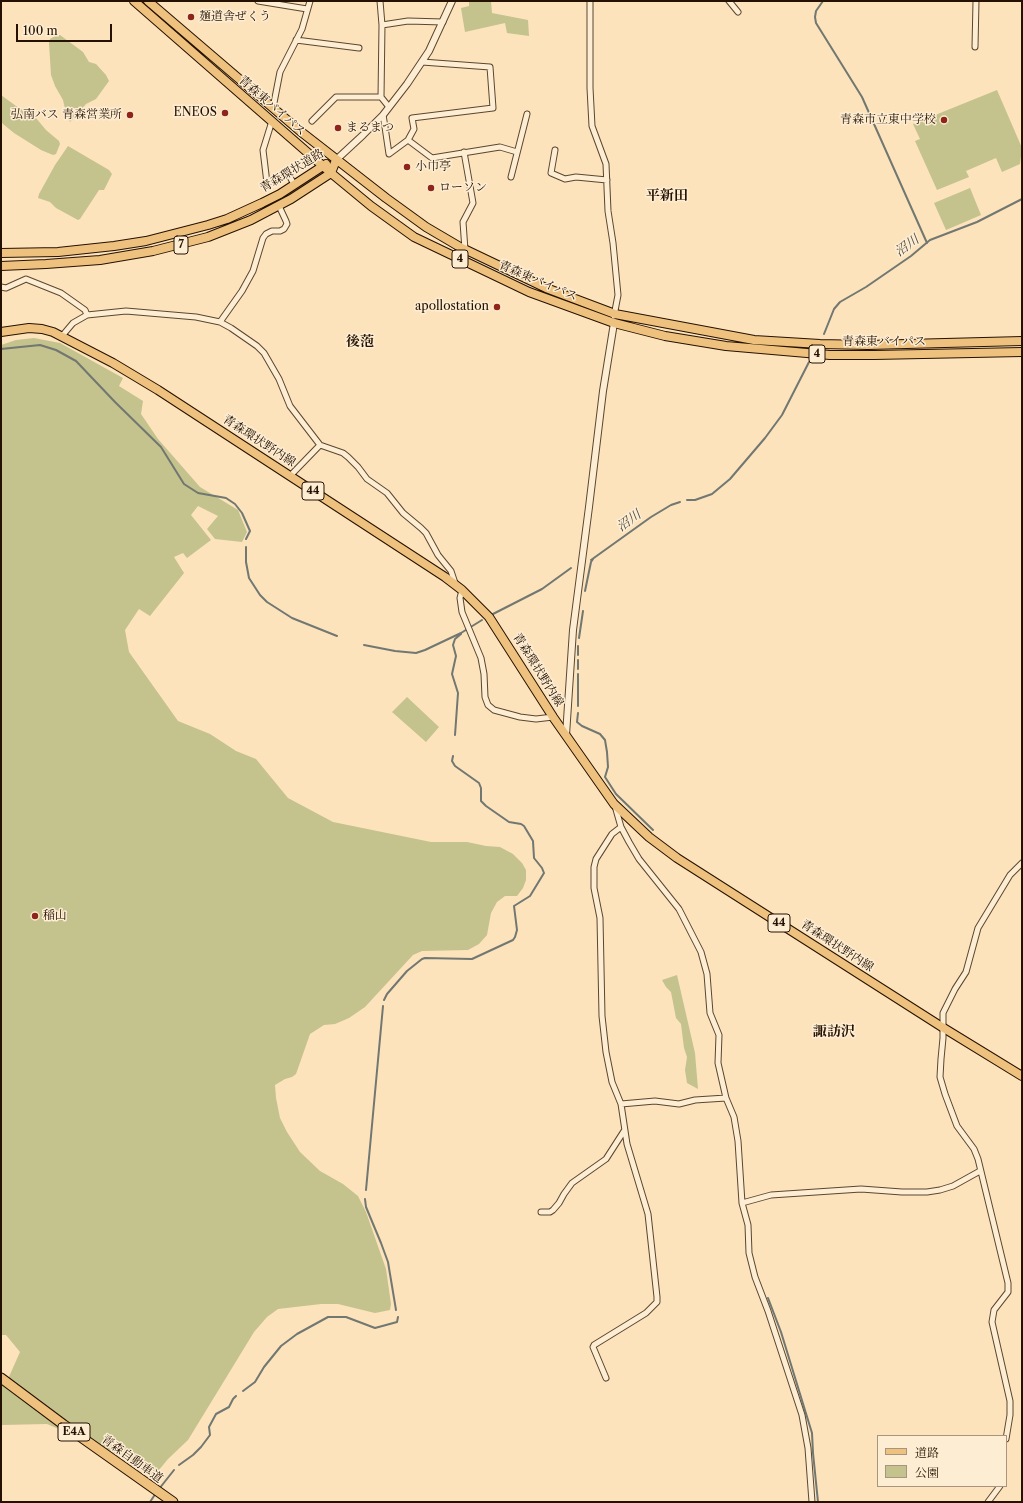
<!DOCTYPE html>
<html>
<head>
<meta charset="utf-8">
<style>
	body { margin:0 }
	#map { position:relative; width:1023px; height:1503px; overflow:hidden; background:#fce3bc; font-family:"Libre Caslon Text","Noto Serif JP",serif }
	canvas { display:block }
	.frame { position:absolute; inset:0; border:2px solid #251101; pointer-events:none }
	.legend { position:absolute; left:877px; top:1435px; width:130px; height:52px; box-sizing:border-box; background:#fdedd3; border:1px solid #a7957f; margin:0; padding:5px 7px; list-style:none; font-size:12px; color:#251101 }
	.legend li { display:flex; align-items:center; gap:8px; height:20px }
	.legend b { width:20px; border:1px solid #a7957f }
	.scale { position:absolute; left:16px; top:24px; width:96px; height:18px; box-sizing:border-box; border:2px solid #251101; border-top:0; padding-left:5px; font-size:12px; line-height:14px; white-space:nowrap; color:#251101; -webkit-text-stroke:3px #fdedd3; paint-order:stroke }
</style>
</head>
<body>
<div id="map">
<canvas width="1023" height="1503"></canvas>
<div class="frame"></div>
<ul class="legend">
<li><b style="height:5px;background:#eec27e"></b>道路</li>
<li><b style="height:11px;background:#c4c28d"></b>公園</li>
</ul>
<div class="scale">100 m</div>
</div>
<script>
const context = document.querySelector('canvas').getContext('2d');
context.lineJoin = 'round';
function fill(path, color) { context.fillStyle = color; context.fill(path, 'evenodd'); }
const toPath = rows => new Path2D(rows.map(r => 'M' + r).join(''));
function stroke(path, color, width, dash) { context.strokeStyle = color; context.lineWidth = width; context.lineCap = dash ? 'butt' : 'round'; context.setLineDash(dash || []); context.stroke(path); }
function label(font, color, halo, rows, align = 'center') {
  context.font = font + ' "Libre Caslon Text","Noto Serif JP",serif'; context.lineWidth = 3; context.setLineDash([]); context.textBaseline = 'middle'; context.strokeStyle = halo; context.fillStyle = color; for (const [text, x, y, turn = 0] of rows) {
    context.save(); context.translate(x, y); context.rotate((+turn || 0) * Math.PI / 180); context.textAlign = isNaN(turn) ? turn : align; if (halo) context.strokeText(text, 0, 0); context.fillText(text, 0, 0); context.restore();
  }
}
fill(toPath([
	[469,1,491,1,492,13,528,20,529,36,507,33,505,23,465,32,461,8,469,6],
	[57,35,60,35,83,52,89,62,96,64,106,75,109,81,96,99,86,104,70,122,67,117,63,100,55,86,51,75,49,43,50,39],
	[997,90,1022,148,1020,164,1002,172,996,158,966,171,969,177,937,190,915,141,920,139,913,124],
	[1,95,16,106,36,118,46,130,59,141,60,144,56,154,53,155,41,150,14,133,3,124,1,121],
	[68,146,109,170,112,174,104,190,99,190,80,219,78,220,56,208,50,202,38,198,39,194,55,165],
	[970,188,981,215,946,230,934,203],
	[34,338,60,343,123,378,119,386,143,401,141,414,158,439,200,487,238,510,247,532,242,542,215,539,207,529,218,516,198,506,191,515,211,540,187,558,183,553,174,557,184,573,150,616,139,609,125,630,129,652,178,721,210,734,236,751,256,759,288,798,333,822,431,842,467,842,486,846,500,847,513,854,522,863,526,870,526,880,523,888,517,896,505,896,497,902,491,913,487,935,479,944,468,950,422,951,413,955,365,1007,349,1018,335,1024,324,1025,310,1034,296,1074,292,1077,285,1079,275,1085,276,1098,280,1118,287,1132,300,1152,320,1171,343,1184,358,1196,366,1212,386,1269,391,1304,390,1310,375,1313,338,1304,321,1304,278,1309,267,1317,254,1332,188,1440,168,1459,154,1476,127,1458,47,1424,1,1425,1,1386,8,1379,20,1352,6,1335,1,1335,1,345,16,340],
	[407,697,439,727,426,742,392,712],
	[677,975,695,1053,698,1089,687,1083,685,1070,687,1057,684,1048,681,1024,676,1018,671,992,666,987,662,980]
]), '#c4c28d');
stroke(toPath([
	[823,1,816,11,815,17,816,23,862,97,927,243],
	[824,334,834,309,840,302,866,287,911,256,930,240,977,222,1022,199],
	[1,349,40,345,56,350,76,361,115,402,161,447,184,484,198,493,226,498,235,504,242,513,250,531,246,539],
	[687,500,695,500,712,494,730,479,765,438,782,415,809,362],
	[246,547,246,562,249,578,260,595,267,602,292,618,337,636],
	[591,560,651,517,671,505,680,502],
	[585,591,591,562,593,559],
	[493,614,542,589,571,568],
	[579,638,583,611],
	[364,645,395,651,416,653,425,650,461,633,482,620],
	[578,655,578,646],
	[578,669,578,660],
	[578,706,578,674],
	[578,713,577,722,582,726,600,734,605,740,607,752,608,767,605,777,616,794,653,830],
	[455,735,458,693,452,674,456,656,453,645,455,639,461,634],
	[384,1000,387,994,407,971,422,959,425,958,472,959,513,940,515,937,517,930,514,906,530,896,544,873,542,868,534,858,533,841,524,826,521,824,509,822,486,806,481,801,481,788,479,783,455,766,452,761,453,756],
	[366,1190,383,1006],
	[365,1199,366,1207,381,1243,388,1262,396,1310],
	[768,1298,781,1332,812,1433,813,1453,818,1502],
	[243,1391,255,1382,264,1367,281,1346,297,1334,328,1317,346,1317,375,1328,397,1322,398,1317],
	[179,1465,193,1455,201,1447,210,1435,209,1427,216,1414,229,1407,233,1399,236,1396],
	[159,1489,174,1470],
	[150,1502,156,1493]
]), '#717771', 2);
const minor = toPath([
	[258,1,307,9],
	[380,1,382,25,381,97,389,107],
	[590,1,590,88,592,126,606,164,608,211,613,243,618,295,614,316],
	[729,1,738,12],
	[382,25,408,21,443,22],
	[296,40,359,48],
	[975,47,976,1],
	[273,108,280,72,302,29,310,1],
	[383,115,385,127,389,154,408,140,414,129,412,118,493,108,490,67,422,62],
	[272,121,263,150,267,183,287,172,294,184],
	[312,121,336,97,381,97],
	[408,140,432,158,500,147,517,152],
	[555,150,551,173,565,179,576,177,607,180],
	[464,152,473,203,463,222,465,250],
	[511,177,527,114],
	[1,287,6,288,26,279,61,293,85,310,87,315],
	[220,322,242,291,253,271,263,238,266,234,272,231,280,231,284,229,287,224,286,221,279,206],
	[62,336,73,323,87,315,126,311,196,317,220,322,231,328,257,346,264,353,279,379,290,406,320,445,343,453,348,457,358,467,367,479,387,493,403,513,421,528,426,533,438,555,451,571,455,583],
	[290,476,320,445],
	[462,590,460,598,462,612,481,658,484,674,485,697,488,705,494,710,520,717,536,719,553,717],
	[615,806,621,827,629,842,639,859,679,909,701,952,707,974,710,1013,719,1035,718,1063,726,1098,734,1117,738,1141,742,1203,748,1225,749,1253,755,1277,768,1311,802,1415,808,1448,812,1502],
	[621,1104,655,1101,679,1104,695,1100,726,1098],
	[742,1203,771,1195,861,1189,902,1192,927,1192,940,1190,953,1186,980,1171],
	[541,1212,550,1212,553,1210,559,1203,564,1194,572,1183,606,1159,624,1131],
	[606,1378,593,1347,594,1345,646,1313,657,1302,657,1297,648,1214,627,1144,621,1104,612,1082,606,1052,602,1016,600,918,594,888,594,867,596,859,612,834,621,827],
	[1006,1439,1010,1415,1010,1401,992,1322,994,1310,1008,1292,1008,1283,978,1159,974,1149,957,1126,945,1094,940,1077,941,1059,943,1038,943,1013,955,989,966,972,978,928,1010,875,1022,863],
	[988,1502,1000,1486]
]);
const tertiary = toPath([
	[336,160,363,135,383,115,407,84,429,51,452,1],
	[566,735,573,630,589,507,603,391,614,323]
]);
const primary = toPath([
	[1,332,29,328,42,329,53,332,113,363,158,390,445,577,462,590,489,617,553,717,614,804,649,837,677,858,942,1027,1022,1076]
]);
const trunk = toPath([
	[134,1,331,173,371,206,414,237,529,292,614,323,665,336,726,346,830,355,874,355,1022,352],
	[148,1,300,131,386,198,426,227,460,247,546,288,615,314,754,340,820,344,868,345,1022,341],
	[1,253,58,252,114,246,146,241,208,225,227,219,262,203,280,194,326,164],
	[1,266,46,264,100,260,153,251,208,237,251,220,291,199,331,173,336,160]
]);
const motorway = toPath([
	[1,1378,64,1425,173,1502]
]);
stroke(minor, '#5b4630', 7);
stroke(tertiary, '#5b4630', 8);
stroke(primary, '#251101', 10);
stroke(trunk, '#251101', 10);
stroke(motorway, '#251101', 11);
stroke(minor, '#fdedd3', 5);
stroke(tertiary, '#fdedd3', 6);
stroke(primary, '#eec27e', 8);
stroke(trunk, '#eec27e', 8);
stroke(motorway, '#eec27e', 9);
for (const [x, y, r, color] of [
	[191,17,4,"#8f2418"],
	[225,113,4,"#8f2418"],
	[130,115,4,"#8f2418"],
	[944,120,4,"#8f2418"],
	[338,128,4,"#8f2418"],
	[407,167,4,"#8f2418"],
	[431,188,4,"#8f2418"],
	[497,307,4,"#8f2418"],
	[35,916,4,"#8f2418"]
]) { const dot = new Path2D(); dot.arc(x, y, r, 0, 2 * Math.PI); context.fillStyle = color; context.fill(dot); stroke(dot, '#fdedd3', 1.5); }
for (const [x, y, w] of [
	[181,245,14],
	[460,259,16],
	[817,354,16],
	[313,491,22],
	[779,923,22],
	[74,1432,32]
]) { const box = new Path2D(); box.roundRect(x - w / 2, y - 9, w, 18, 3); context.fillStyle = '#fdedd3'; context.fill(box); stroke(box, '#251101', 1); }
label('bold 11px', '#251101', null, [
	["7",181,245],
	["4",460,259],
	["4",817,354],
	["44",313,491],
	["44",779,923],
	["E4A",74,1432]
]);
label('12px', '#251101', '#fdedd3', [
	["麺道舎ぜくう",199,17],
	["ENEOS",217,113,"right"],
	["弘南バス 青森営業所",122,115,"right"],
	["青森市立東中学校",936,120,"right"],
	["まるまつ",346,128],
	["小巾亭",415,167],
	["ローソン",439,188],
	["apollostation",489,307,"right"],
	["稲山",43,916]
], 'left');
label('12px', '#251101', '#fdedd3', [
	["青森東バイパス",272,106,41],
	["青森環状道路",292,171,-31],
	["青森東バイパス",538,281,23],
	["青森東バイパス",884,342],
	["青森環状野内線",259,441,33],
	["青森環状野内線",538,670,58],
	["青森環状野内線",837,946,33],
	["青森自動車道",132,1459,36]
]);
label('italic 13px', '#514c42', '#fdedd3', [
	["沼川",907,246,-36],
	["沼川",629,521,-36]
]);
label('bold 14px', '#251101', '#fdedd3', [
	["平新田",667,196],
	["後萢",360,342],
	["諏訪沢",834,1032]
]);
</script>
</body>
</html>
